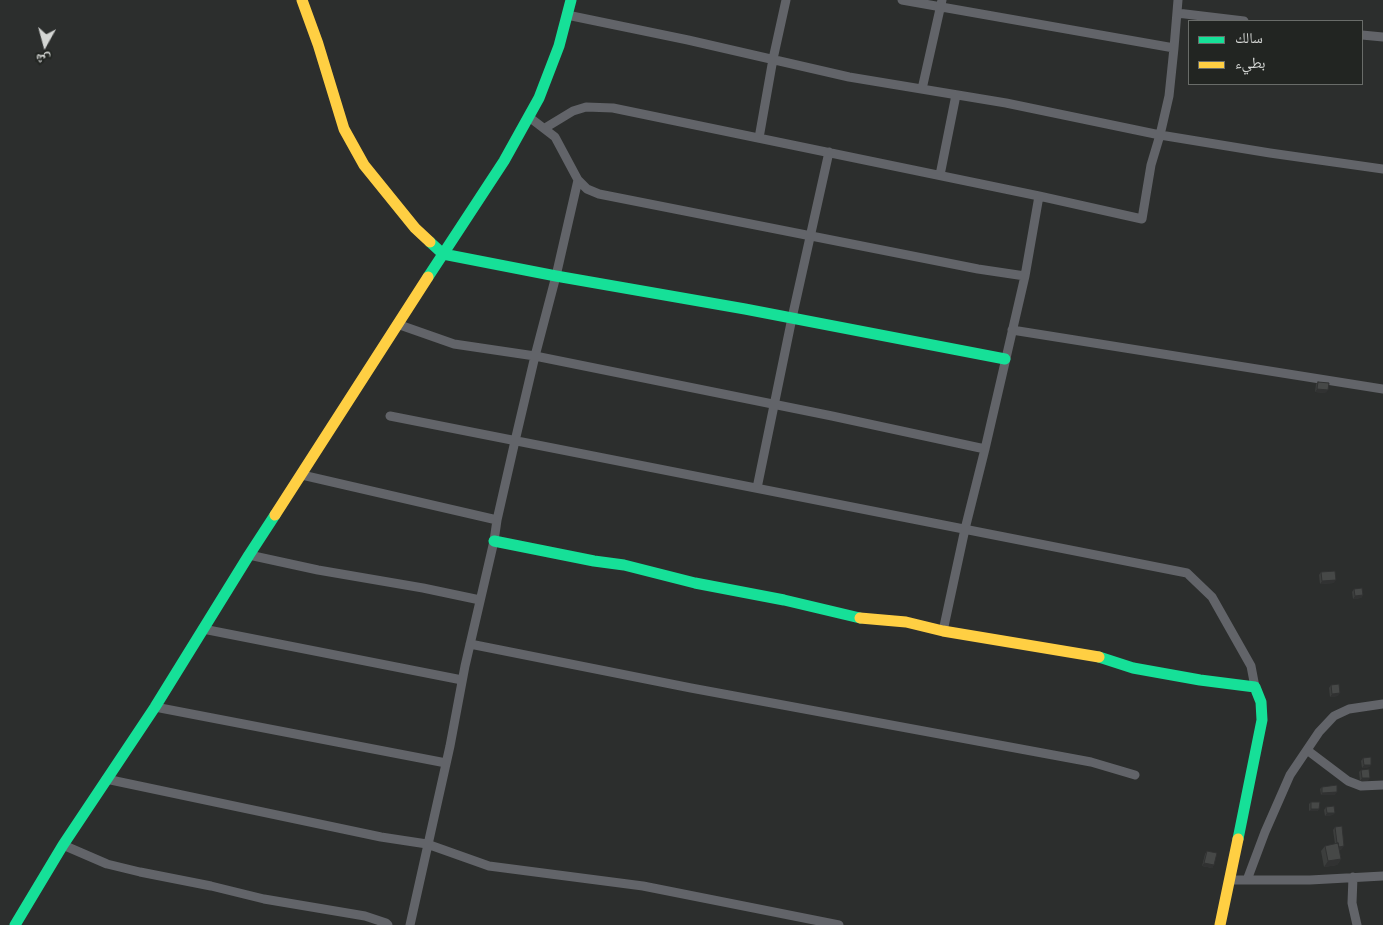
<!DOCTYPE html>
<html>
<head>
<meta charset="utf-8">
<style>
	body { margin:0 }
	#map { position:relative; width:1383px; height:925px; overflow:hidden; background:#2c2e2d; font-family:"Golos Text","Noto Naskh Arabic",sans-serif }
	canvas { display:block }
	.legend { position:absolute; left:1188px; top:20px; width:175px; height:65px; box-sizing:border-box; background:#222522; border:1px solid #696c69; margin:0; padding:6px 9px; list-style:none; font-size:15px; color:#d4d6d4 }
	.legend li { display:flex; align-items:center; gap:10px; height:25px }
	.legend b { width:25px; border:1px solid #696c69 }
	.north { position:absolute; left:20px; top:20px; width:50px; height:50px; -webkit-text-stroke:4px #222522; paint-order:stroke; rotate:187deg; font-size:14px; font-weight:700; line-height:20px; text-align:center; color:#d4d6d4 }
	.north::after { content:''; display:block; margin:auto; width:18px; height:22px; background:#d4d6d4; clip-path:polygon(50% 0,100% 100%,50% 72%,0 100%) }
</style>
</head>
<body>
<div id="map">
<canvas width="1383" height="925"></canvas>
<ul class="legend">
<li><b style="height:6px;background:#16e098"></b>سالك</li>
<li><b style="height:6px;background:#ffcf43"></b>بطيء</li>
</ul>
<div class="north">ش</div>
</div>
<script>
const context = document.querySelector('canvas').getContext('2d');
context.lineJoin = 'round';
const toPath = rows => new Path2D(rows.map(r => 'M' + r).join(''));
function stroke(path, color, width, dash) { context.strokeStyle = color; context.lineWidth = width; context.lineCap = dash ? 'butt' : 'round'; context.setLineDash(dash || []); context.stroke(path); }
function fill(path, color) { context.fillStyle = color; context.fill(path, 'evenodd'); }
stroke(toPath([
	[902,0,1174,48],
	[1177,13,1244,21],
	[567,15,688,40,849,77,1006,103,1160,135,1270,153,1383,169],
	[1362,35,1383,37],
	[922,89,942,0],
	[529,117,555,137,578,180,587,189,599,194,978,269,1025,276],
	[545,128,573,111,586,107,613,108,1039,196,1142,219,1151,165,1160,135,1169,96,1174,48,1178,0],
	[759,138,773,59,786,0],
	[940,175,956,95],
	[397,324,454,344,535,356,832,416,985,449],
	[1012,330,1383,389],
	[390,416,1187,573,1212,597,1251,666,1255,687],
	[302,475,497,520],
	[757,488,792,318,829,152],
	[249,555,318,570,423,588,480,600],
	[203,629,462,680],
	[943,631,965,529,985,449,1025,276,1039,196],
	[470,644,691,688,1091,762,1135,775],
	[155,707,446,763],
	[1307,750,1348,781,1361,786,1383,785],
	[106,779,381,837,427,844,489,866,643,886,839,925],
	[63,845,107,864,140,872,211,886,264,899,365,916,386,923,388,925],
	[1353,877,1352,903,1357,925],
	[1230,880,1310,880,1383,876],
	[1247,880,1265,832,1290,775,1319,732,1334,716,1349,709,1383,704],
	[410,925,450,746,465,666,494,541,497,520,515,441,535,356,556,276,578,180]
]), '#626469', 9);
stroke(toPath([
	[430,242,443,254,556,276,745,309,1005,359],
	[428,277,504,161,539,98,559,46,571,0],
	[494,541,594,561,624,565,695,583,784,600,860,618],
	[1099,657,1133,668,1200,680,1255,687,1261,702,1262,720,1238,839],
	[15,925,63,845,155,707,249,555,275,515]
]), '#16e098', 11);
stroke(toPath([
	[302,0,318,44,344,129,364,165,415,228,430,242],
	[275,515,428,277],
	[860,618,906,622,943,631,1099,657],
	[1220,925,1238,839]
]), '#ffcf43', 11);
fill(toPath([
	[1318,382,1326,393,1315,392,1316,384],
	[1321,572,1334,583,1320,584,1319,575],
	[1354,589,1363,595,1361,598,1353,599,1352,592],
	[1331,685,1338,696,1330,697,1329,688],
	[1363,758,1370,767,1362,768,1361,761],
	[1361,770,1368,781,1360,781,1359,772],
	[1322,787,1335,795,1321,795,1320,789],
	[1311,802,1319,809,1317,811,1309,811,1309,804],
	[1326,807,1333,815,1325,816,1324,810],
	[1335,827,1342,849,1339,850,1341,859,1337,865,1324,867,1321,851,1325,846,1335,844,1333,830],
	[1207,851,1214,865,1212,868,1202,866,1205,854]
]), '#3c3e3d');
fill(toPath([
	[1317,389,1328,390,1326,393,1315,392],
	[1336,580,1334,583,1320,584,1322,581],
	[1363,595,1361,598,1353,599,1355,596],
	[1340,693,1338,696,1330,697,1332,694],
	[1364,765,1371,765,1370,767,1362,768],
	[1362,778,1370,778,1368,781,1360,781],
	[1337,792,1335,795,1321,795,1322,793],
	[1311,809,1319,809,1317,811,1309,811],
	[1327,813,1335,813,1333,815,1325,816],
	[1344,846,1342,849,1336,850,1338,847],
	[1341,859,1337,865,1324,867,1328,861],
	[1204,863,1214,865,1212,868,1202,866]
]), '#313232');
const building = toPath([
	[1318,382,1329,383,1328,390,1317,389,1318,382],
	[1335,571,1336,580,1322,581,1321,572,1335,571],
	[1362,588,1363,595,1355,596,1354,589,1362,588],
	[1339,684,1340,693,1332,694,1331,685,1339,684],
	[1371,757,1371,765,1364,765,1363,758,1371,757],
	[1369,769,1370,778,1362,778,1361,770,1369,769],
	[1337,785,1337,792,1322,793,1322,787,1337,785],
	[1311,802,1320,802,1319,809,1311,809,1311,802],
	[1334,806,1335,813,1327,813,1326,807,1334,806],
	[1342,826,1344,846,1339,847,1338,843,1337,843,1335,827,1342,826],
	[1338,843,1341,859,1328,861,1325,846,1338,843],
	[1207,851,1217,853,1214,865,1204,863,1207,851]
]);
fill(building, '#464847');
stroke(building, '#313232', 1);
</script>
</body>
</html>
